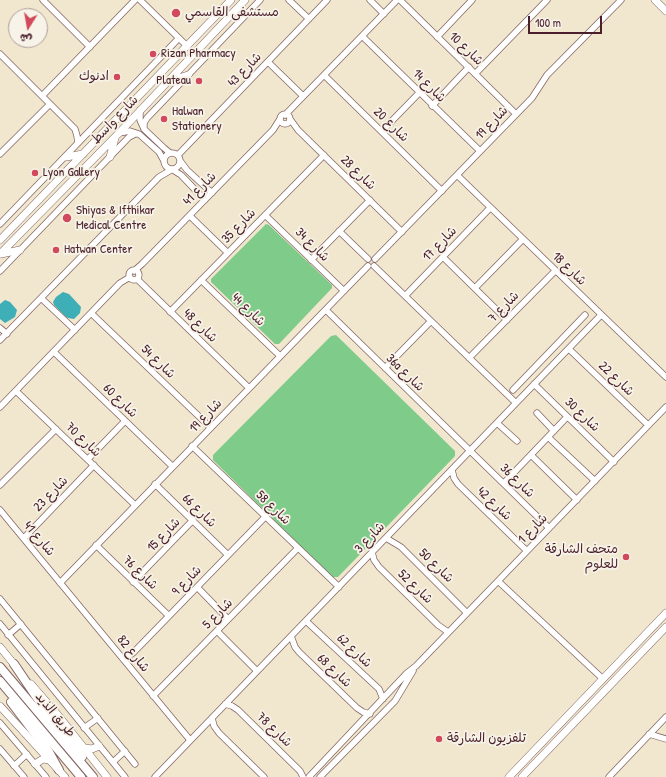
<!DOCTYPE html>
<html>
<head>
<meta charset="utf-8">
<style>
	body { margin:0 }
	#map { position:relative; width:666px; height:777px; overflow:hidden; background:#f0e7ce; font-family:"Patrick Hand","Playpen Sans Arabic",sans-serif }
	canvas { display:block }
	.north { position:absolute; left:8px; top:8px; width:40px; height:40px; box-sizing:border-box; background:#f7f3e8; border:1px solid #b29e9c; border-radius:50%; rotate:191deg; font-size:11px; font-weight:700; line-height:16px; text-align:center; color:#4a1f2b }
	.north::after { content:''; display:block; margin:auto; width:14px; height:18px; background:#d1495b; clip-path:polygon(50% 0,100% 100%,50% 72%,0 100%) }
	.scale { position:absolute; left:528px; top:16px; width:74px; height:18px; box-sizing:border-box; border:2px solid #4a1f2b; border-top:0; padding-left:5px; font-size:12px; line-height:14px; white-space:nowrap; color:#4a1f2b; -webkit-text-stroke:3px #f7f3e8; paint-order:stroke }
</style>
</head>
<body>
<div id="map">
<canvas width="666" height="777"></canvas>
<div class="north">ش</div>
<div class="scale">100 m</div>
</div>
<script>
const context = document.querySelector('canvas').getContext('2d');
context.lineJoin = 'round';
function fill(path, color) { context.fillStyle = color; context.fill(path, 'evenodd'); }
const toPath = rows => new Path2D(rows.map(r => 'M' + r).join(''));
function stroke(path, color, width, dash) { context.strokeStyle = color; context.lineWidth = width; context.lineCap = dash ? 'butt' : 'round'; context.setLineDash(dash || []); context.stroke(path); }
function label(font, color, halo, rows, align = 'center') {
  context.font = font + ' "Patrick Hand","Playpen Sans Arabic",sans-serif'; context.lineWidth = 3.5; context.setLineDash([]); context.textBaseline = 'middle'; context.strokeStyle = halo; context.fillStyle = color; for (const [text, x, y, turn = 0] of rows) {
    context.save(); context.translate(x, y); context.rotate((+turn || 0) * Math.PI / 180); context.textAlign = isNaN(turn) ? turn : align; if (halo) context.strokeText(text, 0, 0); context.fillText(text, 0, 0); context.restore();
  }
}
fill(toPath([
	[266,224,269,225,332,285,332,288,279,344,275,344,211,282,211,279],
	[336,335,455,451,455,456,338,577,332,577,213,460,213,455,331,336]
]), '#7fcb89');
fill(toPath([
	[63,292,69,294,81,307,80,313,74,319,68,318,65,316,54,305,53,302,56,297],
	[5,300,10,302,17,310,15,317,5,323,0,319,0,304]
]), '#3eaeb7');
const minor = toPath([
	[43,0,90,47],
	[140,0,187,46],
	[289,0,309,19],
	[370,0,384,14],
	[400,0,516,114],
	[362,36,480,151],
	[437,37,472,0],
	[0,54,75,129,77,136,78,143],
	[268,62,303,96],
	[475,74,547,0],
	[324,75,442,191],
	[42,96,135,0],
	[432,106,469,67],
	[140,110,140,120,144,129,164,148,170,153],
	'280 119a5 5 0 1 1 10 0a5 5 0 1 1-10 0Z',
	[285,115,397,0],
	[290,119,298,130,402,232],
	[144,129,144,123,147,118,260,0],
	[382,131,419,93],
	[119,133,130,131,139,134,159,152,164,161],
	'164 161a8 8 0 1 1 16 0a8 8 0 1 1-16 0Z',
	[0,154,50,104],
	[178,155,327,0],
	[181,162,187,170,212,193],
	[173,170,181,175,205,200],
	[457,175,666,377],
	[265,215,344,291],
	[190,216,228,253],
	[0,224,179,38],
	[339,231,368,259],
	[443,257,507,320],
	[375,259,532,98,547,75,621,0],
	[311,260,370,200],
	[374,266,516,403],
	'129 275a5 5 0 1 1 10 0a5 5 0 1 1-10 0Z',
	[0,271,129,137,135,134,139,134],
	[134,271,142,264,273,130,280,119],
	[137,279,249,388],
	[201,280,280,356],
	[475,288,523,239],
	[405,296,490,208],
	[41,298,75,330],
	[326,310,549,528],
	[170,312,324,155],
	[91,313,210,427],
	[0,328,7,334],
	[0,340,159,177,171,170],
	[569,349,648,425],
	[54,352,172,466],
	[469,358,555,271],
	[385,368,431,321],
	[534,384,614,462],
	[513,390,585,315],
	[16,391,135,505],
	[0,407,120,283,130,277],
	[537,413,554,431],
	[497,423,517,441],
	[548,437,595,481],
	[192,446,339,587],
	[531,455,577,500],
	[88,459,125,421],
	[452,470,454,478,458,484,527,551],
	[504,483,567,417],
	[155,484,228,555],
	[0,485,56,429],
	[0,510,190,740],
	[24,538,94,465],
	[386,538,401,547,467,613],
	[96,545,169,616],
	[372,552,374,560,379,567,438,625,448,632],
	[498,581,603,679],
	[133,582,193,520],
	[60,583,368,266],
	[197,587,228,619],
	[0,599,135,764],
	[306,621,379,689,383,699],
	[0,624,125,777],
	[217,631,257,671],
	[8,635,21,624],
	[291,636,295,647,299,652,357,708,363,712,370,714],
	[123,659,133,653,266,516],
	[153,696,298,548],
	[225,704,232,706,238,710,300,771,303,777],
	[212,718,214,726,219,733,264,777],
	[0,723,46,777],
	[84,728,98,718],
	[649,734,666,739],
	[0,749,24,777],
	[113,762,125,751],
	[14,766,27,754],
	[155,777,601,315],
	[309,777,407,673,416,666,666,407],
	[320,777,395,701,413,671],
	[609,777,666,717]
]);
const major = toPath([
	[655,0,666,11],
	[169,81,188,75],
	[66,157,83,154],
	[110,157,115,138],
	[0,240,231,0],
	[0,254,119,133,245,0],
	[1,254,20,250],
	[0,647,17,668],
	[31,684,57,714,107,777],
	[0,706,65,777],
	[85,748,92,749,99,746],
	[35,764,43,759,50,760],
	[509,777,666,613],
	[522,777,666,627]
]);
const highway = toPath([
	[14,664,35,695,82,757],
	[0,667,93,777],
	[0,681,81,777],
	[11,702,49,752,59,770]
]);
stroke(minor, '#846564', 7);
stroke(major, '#846564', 8);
stroke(highway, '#846564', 10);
stroke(minor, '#fff', 5.5);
stroke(major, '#fff', 7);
stroke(highway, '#fff', 8);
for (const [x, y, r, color] of [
	[176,13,5,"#d1495b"],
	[153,54,4,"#d1495b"],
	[117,77,4,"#d1495b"],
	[199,81,4,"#d1495b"],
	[164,119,4,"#d1495b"],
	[35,173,4,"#d1495b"],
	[67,218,5,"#d1495b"],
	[56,250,4,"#d1495b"],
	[626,557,4,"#d1495b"],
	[439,739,4,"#d1495b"]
]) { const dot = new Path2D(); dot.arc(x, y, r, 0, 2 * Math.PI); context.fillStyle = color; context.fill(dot); stroke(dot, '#f7f3e8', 1.5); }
label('13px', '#4a1f2b', '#f7f3e8', [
	["مستشفى القاسمي",185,13],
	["Rizan Pharmacy",161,54],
	["ادنوك",109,77,"right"],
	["Plateau",191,81,"right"],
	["Halwan",172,112],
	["Stationery",172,127],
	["Lyon Gallery",43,173],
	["Shiyas & Ifthikar",76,211],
	["Medical Centre",76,226],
	["Hatwan Center",64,250],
	["متحف الشارقة",618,550,"right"],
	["للعلوم",618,565,"right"],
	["تلفزيون الشارقة",447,739]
], 'left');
label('13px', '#4a1f2b', '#f7f3e8', [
	["شارع 10",466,49,44],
	["شارع 43",245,70,-46],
	["شارع 14",429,86,45],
	["شارع واسط",115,120,-46],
	["شارع 19",492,123,-46],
	["شارع 20",391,125,44],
	["شارع 28",358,173,44],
	["شارع 41",200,189,-46],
	["شارع 35",239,226,-46],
	["شارع 17",440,244,-46],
	["شارع 34",312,245,45],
	["شارع 18",569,269,44],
	["شارع 7",504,307,-46],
	["شارع 44",248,310,44],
	["شارع 48",200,326,44],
	["شارع 54",158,362,44],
	["36a شارع",405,373,44],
	["شارع 22",616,379,44],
	["شارع 60",120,401,44],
	["شارع 30",582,415,44],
	["شارع 19",206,416,-46],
	["شارع 70",83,440,44],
	["شارع 36",517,481,44],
	["شارع 23",51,494,-46],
	["شارع 42",494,504,44],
	["شارع 58",273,508,44],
	["شارع 66",199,511,44],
	["شارع 1",533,529,-46],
	["شارع 15",164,535,-46],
	["شارع 3",370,538,-46],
	["شارع 41",39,539,50],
	["شارع 50",436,566,44],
	["شارع 76",140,573,44],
	["شارع 9",187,581,-46],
	["شارع 52",415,587,44],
	["شارع 5",218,614,-46],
	["شارع 62",354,651,43],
	["شارع 82",133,654,51],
	["شارع 68",334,671,44],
	["طريق الذيد",55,715,50],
	["شارع 78",274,730,44]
]);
</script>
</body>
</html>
